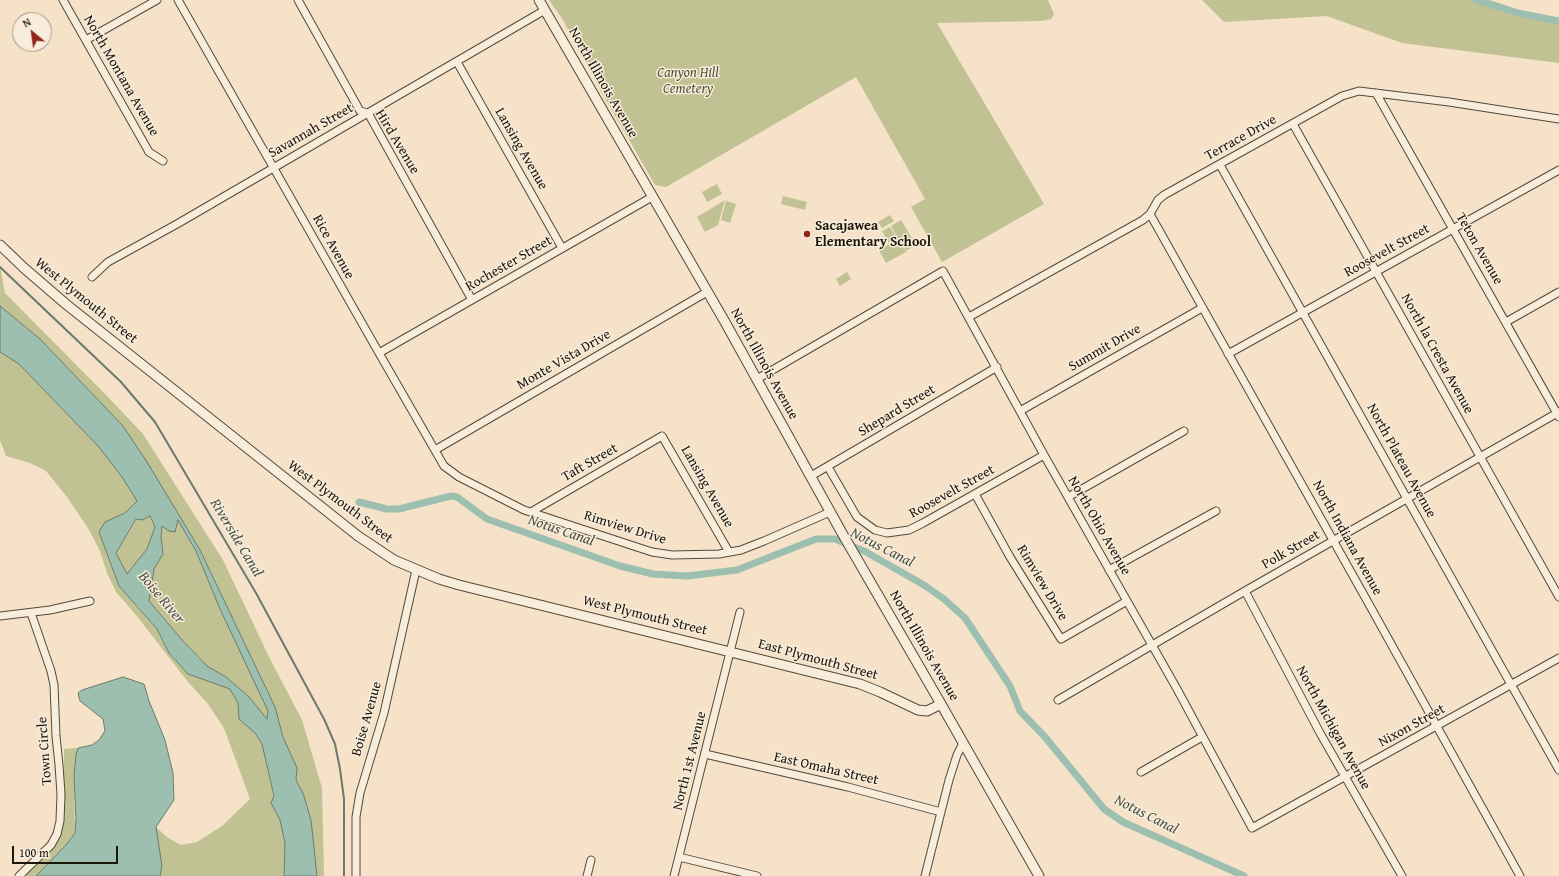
<!DOCTYPE html>
<html>
<head>
<meta charset="utf-8">
<style>
	body { margin:0 }
	#map { position:relative; width:1559px; height:876px; overflow:hidden; background:#f5e2c8; font-family:"Gentium Book Plus",serif }
	canvas { display:block }
	.north { position:absolute; left:12px; top:12px; width:40px; height:40px; box-sizing:border-box; background:#f8ecdb; border:1px solid #a09688; border-radius:50%; rotate:331deg; font-size:11px; font-weight:700; line-height:16px; text-align:center; color:#1d160b }
	.north::after { content:''; display:block; margin:auto; width:14px; height:18px; background:#8f2418; clip-path:polygon(50% 0,100% 100%,50% 72%,0 100%) }
	.scale { position:absolute; left:12px; top:846px; width:106px; height:18px; box-sizing:border-box; border:2px solid #1d160b; border-top:0; padding-left:5px; font-size:12px; line-height:14px; white-space:nowrap; color:#1d160b; -webkit-text-stroke:3px #f8ecdb; paint-order:stroke }
</style>
</head>
<body>
<div id="map">
<canvas width="1559" height="876"></canvas>
<div class="north">N</div>
<div class="scale">100 m</div>
</div>
<script>
const context = document.querySelector('canvas').getContext('2d');
context.lineJoin = 'round';
function fill(path, color) { context.fillStyle = color; context.fill(path, 'evenodd'); }
const toPath = rows => new Path2D(rows.map(r => 'M' + r).join(''));
function stroke(path, color, width, dash) { context.strokeStyle = color; context.lineWidth = width; context.lineCap = dash ? 'butt' : 'round'; context.setLineDash(dash || []); context.stroke(path); }
function label(font, color, halo, rows, align = 'center') {
  context.font = font + ' "Gentium Book Plus",serif'; context.lineWidth = 3; context.setLineDash([]); context.textBaseline = 'middle'; context.strokeStyle = halo; context.fillStyle = color; for (const [text, x, y, turn = 0] of rows) {
    context.save(); context.translate(x, y); context.rotate((+turn || 0) * Math.PI / 180); context.textAlign = isNaN(turn) ? turn : align; if (halo) context.strokeText(text, 0, 0); context.fillText(text, 0, 0); context.restore();
  }
}
fill(toPath([
	[549,0,1048,0,1054,14,1051,19,1041,21,937,23,1044,204,942,262,911,207,925,199,856,77,666,187,655,185,601,91,563,20],
	[1202,0,1490,0,1528,13,1559,21,1559,63,1402,43,1327,16,1224,22],
	[717,184,722,194,707,202,702,192],
	[783,196,807,202,805,210,781,204],
	[725,200,718,225,705,232,697,217],
	[726,201,736,204,730,223,721,220],
	[890,215,894,221,882,228,878,222],
	[901,220,916,245,906,251,891,226],
	[890,227,898,239,889,243,882,231],
	[898,239,906,252,886,263,879,250],
	[0,266,5,293,109,398,143,434,223,560,270,659,302,720,322,788,324,876,317,876,311,820,303,793,296,780,297,768,283,737,275,707,200,550,123,426,40,339,0,306],
	[847,272,851,279,840,286,836,279],
	[0,352,19,364,99,447,122,477,137,501,125,513,105,522,99,532,110,563,119,586,157,629,169,653,188,674,230,689,238,703,239,719,256,734,262,744,274,797,271,803,280,820,285,843,284,876,160,876,161,866,156,827,168,838,181,845,197,842,222,826,250,799,224,728,208,704,188,682,136,615,116,592,107,573,100,551,88,528,67,497,46,471,30,463,6,456,0,440],
	[149,516,155,527,147,549,127,574,116,553,137,519],
	[178,519,196,551,220,609,269,711,268,720,249,697,226,677,207,666,183,641,149,601,154,569,163,554,161,537,162,526,169,531,176,525],
	[78,748,76,755,74,775,75,833,67,844,36,876,25,876,51,849,61,835,64,818,64,749]
]), '#c0c293');
const water = toPath([
	[0,306,40,339,123,426,147,462,200,550,275,707,283,737,297,768,296,780,303,793,311,820,317,876,284,876,285,843,280,820,271,803,274,796,262,744,256,734,239,719,238,703,230,689,188,674,169,653,157,629,119,586,99,532,105,522,125,513,137,501,122,477,99,447,19,364,0,352,0,306],
	[150,516,155,527,147,549,127,574,116,553,136,519,142,520,150,516],
	[178,520,196,551,220,609,268,711,267,719,249,697,226,677,207,666,183,641,149,601,154,569,163,554,161,537,162,526,169,531,175,532,178,520],
	[123,677,144,684,149,701,165,740,173,773,174,800,156,827,162,866,160,876,36,876,67,844,75,833,76,818,74,775,76,755,78,748,92,745,99,740,105,731,103,719,80,701,78,693,82,690,123,677]
]);
fill(water, '#9dbfaf');
stroke(water, '#6a7b6d', 1);
stroke(toPath([
	[0,267,121,382,155,422,256,593,324,719,335,744,340,769,344,799,344,876]
]), '#6a7b6d', 2);
stroke(toPath([
	[1476,0,1518,13,1559,21],
	[359,502,387,509,399,509,451,496,457,497,487,519,620,566,653,574,687,576,737,570,816,539,835,539,866,552,924,585,944,599,965,618,1010,686,1020,711,1045,737,1104,809,1123,822,1244,876]
]), '#9dbfaf', 7);
const minor = toPath([
	[63,0,149,152,163,161],
	[178,0,379,353,444,466,459,477,524,510,652,552,672,555,719,554,741,550,764,541,830,512],
	[298,0,360,111,368,113,472,300],
	[86,40,157,0],
	[457,62,562,248],
	[1376,93,1559,417],
	[1293,124,1559,597],
	[1220,165,1559,770],
	[1150,214,1370,606,1520,876],
	[92,277,108,262,177,224,545,10],
	[969,317,1143,220,1150,214,1158,200,1164,195,1342,96,1359,91,1449,102,1559,119],
	[1506,322,1559,292],
	[379,353,652,197],
	[1228,354,1559,170],
	[757,379,943,271,1044,455,1177,689,1252,828,1559,658],
	[1020,411,1202,308],
	[435,450,707,292],
	[828,467,857,517,875,530,887,533,909,530,923,523,1044,455],
	[811,476,997,367],
	[975,494,1010,557,1061,639,1127,601],
	[1068,497,1184,431],
	[531,512,662,436,729,552],
	[1109,570,1216,511],
	[1245,591,1320,733,1402,876],
	[0,616,50,610,90,601],
	[1058,700,1245,591,1559,412],
	[705,754,848,787,941,812],
	[1141,772,1202,737],
	[679,857,757,876],
	[19,876,51,845,57,834,60,821,61,794,59,765,56,736,54,685,51,671,31,613],
	[356,876,356,817,360,793,384,713,416,570],
	[587,876,591,860],
	[674,876,740,612],
	[925,876,949,780,957,755,963,743]
]);
const tertiary = toPath([
	[539,0,725,322,842,533,941,704,1039,876],
	[0,245,24,268,67,305,358,536,394,560,439,579,459,585,860,684,880,692,918,710,927,711,941,704]
]);
stroke(minor, '#53493a', 9);
stroke(tertiary, '#53493a', 11);
stroke(minor, '#f8ecdb', 7);
stroke(tertiary, '#f8ecdb', 9);
for (const [x, y, r, color] of [
	[807,234,4,"#8f2418"]
]) { const dot = new Path2D(); dot.arc(x, y, r, 0, 2 * Math.PI); context.fillStyle = color; context.fill(dot); stroke(dot, '#f8ecdb', 1.5); }
label('italic 14px', '#56523b', '#f8ecdb', [
	["Canyon Hill",688,73],
	["Cemetery",688,89]
]);
label('14px', '#1d160b', '#f8ecdb', [
	["North Montana Avenue",121,76,60],
	["North Illinois Avenue",603,83,60],
	["Savannah Street",311,131,-30],
	["Terrace Drive",1241,138,-29],
	["Hird Avenue",397,142,59],
	["Lansing Avenue",521,149,60],
	["Rice Avenue",333,247,61],
	["Teton Avenue",1479,249,60],
	["Roosevelt Street",1387,251,-29],
	["Rochester Street",509,264,-30],
	["West Plymouth Street",86,301,39],
	["Summit Drive",1105,348,-30],
	["North la Cresta Avenue",1437,354,61],
	["Monte Vista Drive",564,360,-30],
	["North Illinois Avenue",764,364,61],
	["Shepard Street",897,411,-31],
	["North Plateau Avenue",1401,461,61],
	["Taft Street",590,463,-30],
	["Lansing Avenue",707,487,60],
	["Roosevelt Street",952,492,-29],
	["West Plymouth Street",340,502,37],
	["North Ohio Avenue",1099,526,60],
	["Rimview Drive",625,528,17],
	["North Indiana Avenue",1347,538,61],
	["Polk Street",1291,550,-30],
	["Rimview Drive",1042,583,59],
	["West Plymouth Street",645,616,14],
	["North Illinois Avenue",924,646,60],
	["East Plymouth Street",818,660,15],
	["Boise Avenue",367,719,-74],
	["Nixon Street",1412,726,-29],
	["North Michigan Avenue",1333,728,61],
	["Town Circle",45,751,-94],
	["North 1st Avenue",690,761,-76],
	["East Omaha Street",826,769,13]
]);
label('bold 14px', '#1d160b', '#f8ecdb', [
	["Sacajawea",815,226],
	["Elementary School",815,242]
], 'left');
label('italic 15px', '#4a5144', '#f8ecdb', [
	["Notus Canal",561,531,19],
	["Riverside Canal",236,538,59],
	["Notus Canal",882,548,27],
	["Boise River",161,598,50],
	["Notus Canal",1146,815,27]
]);
</script>
</body>
</html>
